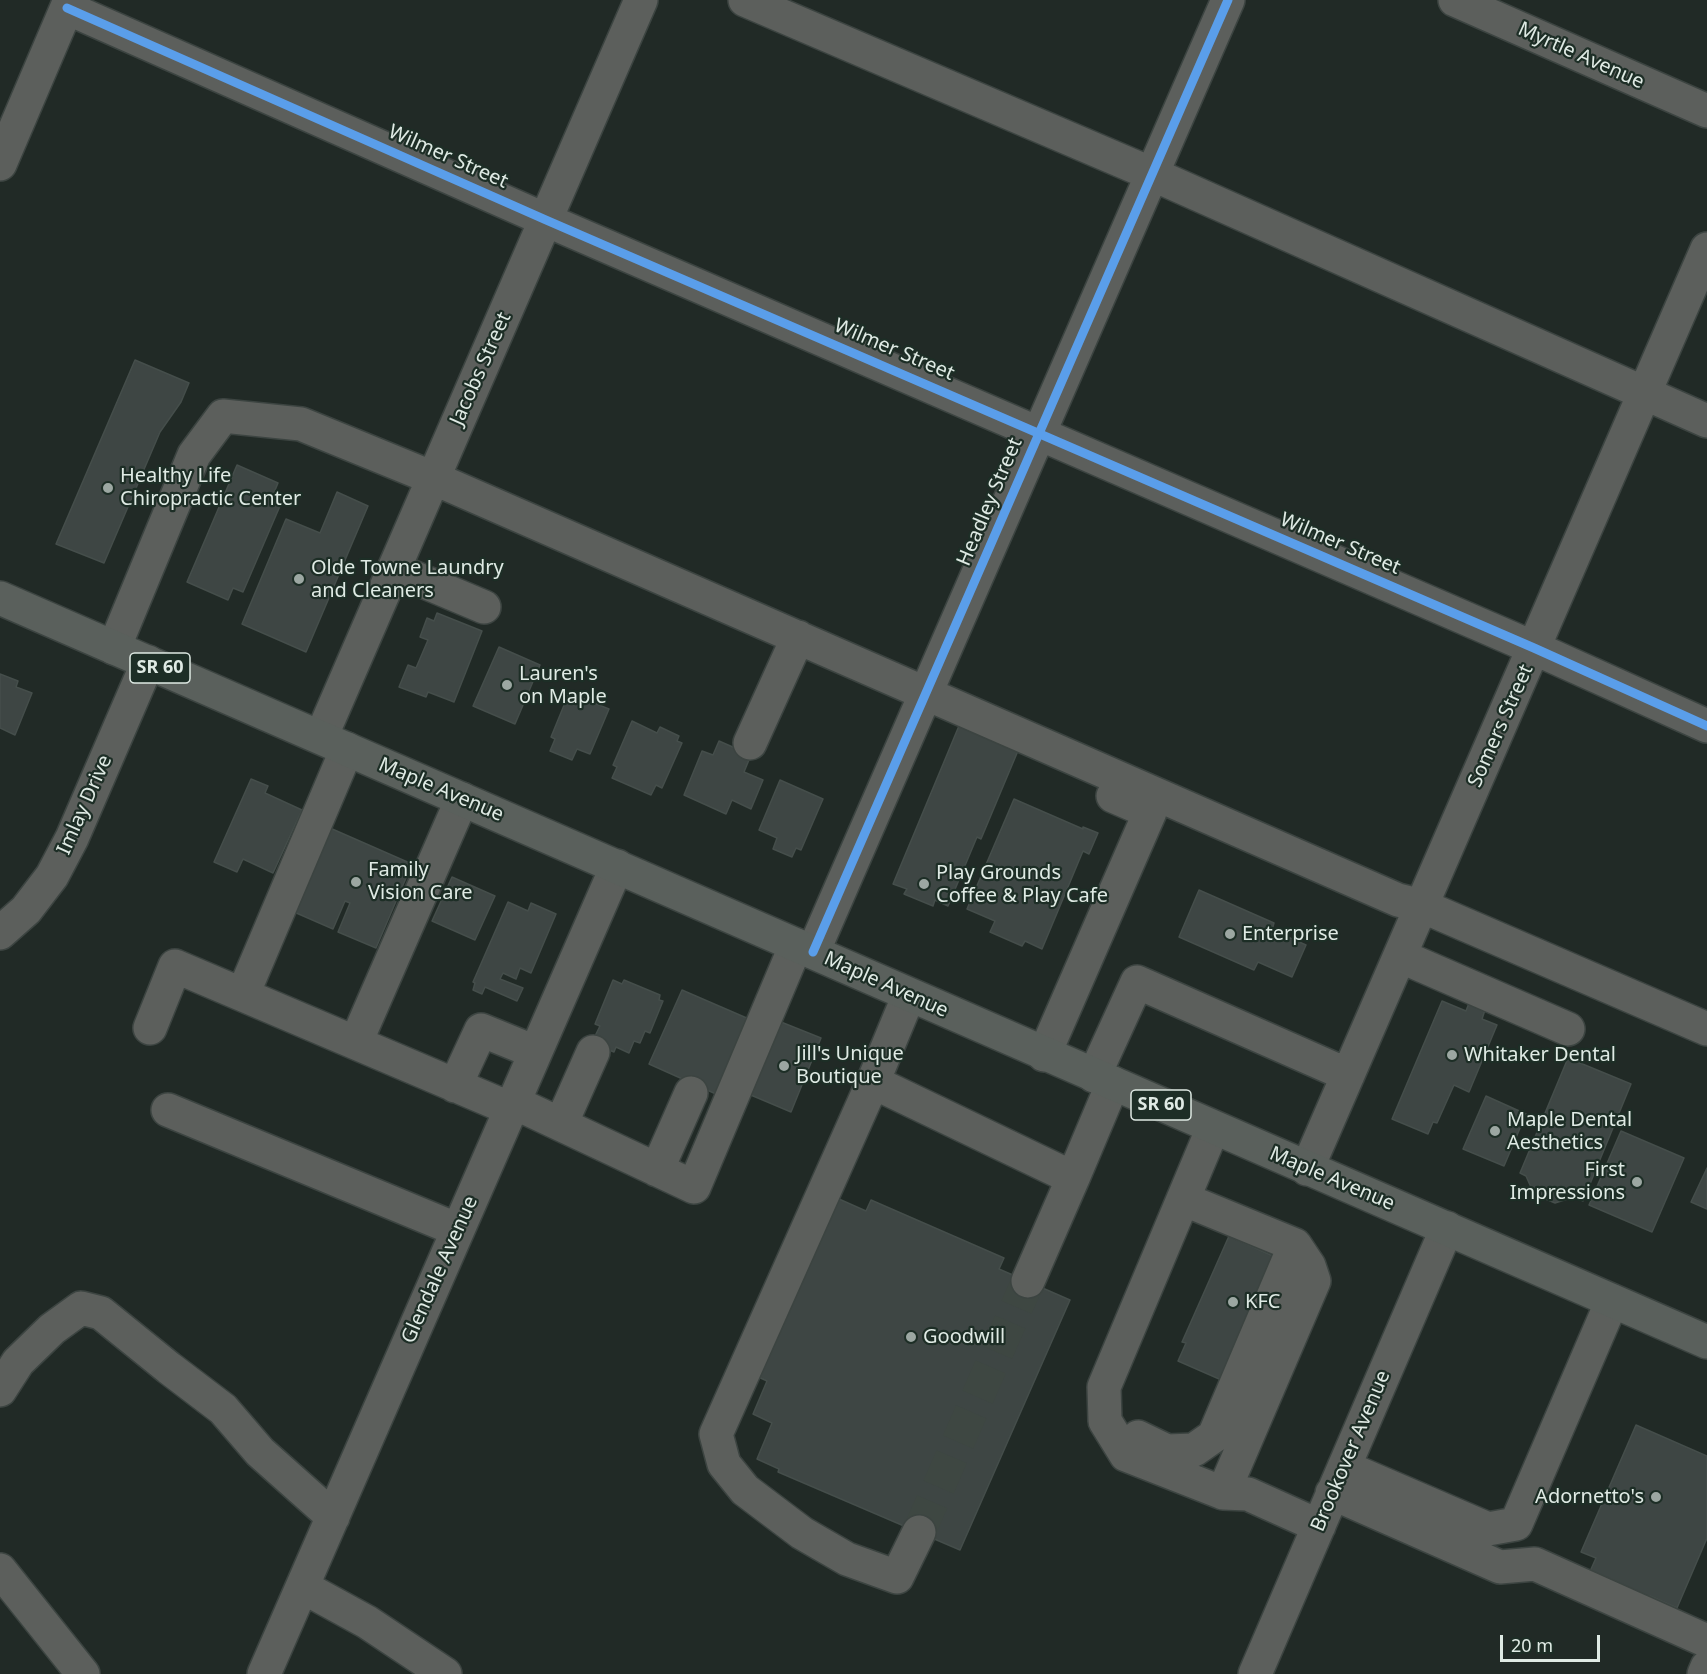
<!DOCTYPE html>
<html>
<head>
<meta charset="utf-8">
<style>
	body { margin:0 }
	#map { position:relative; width:1707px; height:1674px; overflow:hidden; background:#212a26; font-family:"Noto Sans",sans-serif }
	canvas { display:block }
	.scale { position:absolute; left:1500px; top:1635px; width:100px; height:27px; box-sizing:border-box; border:3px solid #dfeae4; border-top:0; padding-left:8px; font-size:18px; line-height:21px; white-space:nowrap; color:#dfeae4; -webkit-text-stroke:4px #1d2e26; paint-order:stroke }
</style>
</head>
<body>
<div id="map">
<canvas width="1707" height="1674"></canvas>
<div class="scale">20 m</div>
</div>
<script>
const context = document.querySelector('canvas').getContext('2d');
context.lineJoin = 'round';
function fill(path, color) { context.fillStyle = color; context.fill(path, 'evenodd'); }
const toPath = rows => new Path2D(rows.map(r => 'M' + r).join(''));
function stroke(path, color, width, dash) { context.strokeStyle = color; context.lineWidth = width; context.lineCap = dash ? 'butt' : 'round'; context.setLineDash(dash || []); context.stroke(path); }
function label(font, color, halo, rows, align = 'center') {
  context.font = font + ' "Noto Sans",sans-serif'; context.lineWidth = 4.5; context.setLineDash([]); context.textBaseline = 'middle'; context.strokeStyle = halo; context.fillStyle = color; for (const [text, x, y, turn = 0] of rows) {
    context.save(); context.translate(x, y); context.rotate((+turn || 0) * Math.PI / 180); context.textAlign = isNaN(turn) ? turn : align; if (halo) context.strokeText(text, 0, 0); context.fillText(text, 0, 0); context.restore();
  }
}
const building = toPath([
	[135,360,189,383,181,402,160,432,104,563,56,544,135,360],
	[237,465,278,483,273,495,283,499,243,592,233,588,228,600,187,582,237,465],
	[337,492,368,506,306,652,242,624,286,519,320,533,337,492],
	[437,613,482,631,454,702,428,692,426,697,399,687,408,665,416,668,428,640,420,637,427,618,434,621,437,613],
	[499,647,540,665,515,724,473,706,499,647],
	[0,674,18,681,16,687,32,693,15,735,0,728,0,674],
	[569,693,609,709,590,754,577,749,572,760,550,751,555,739,551,737,569,693],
	[632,721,657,733,660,727,679,736,677,741,682,743,662,788,656,785,651,795,612,778,617,767,613,765,632,721],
	[961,721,1020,746,981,839,977,837,948,906,935,900,933,906,904,894,907,889,893,884,961,721],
	[719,741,751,755,744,772,763,780,751,809,732,800,726,814,684,795,702,751,713,755,719,741],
	[251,779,268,786,265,793,302,810,273,873,243,859,237,872,214,862,251,779],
	[780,780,823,799,801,850,796,848,792,857,773,849,777,838,759,830,780,780],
	[1014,799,1083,829,1083,827,1098,833,1089,854,1083,851,1042,949,1025,941,1022,946,990,932,995,921,967,909,1014,799],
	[330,828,412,864,376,948,338,932,350,903,345,901,333,929,294,912,330,828],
	[452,877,495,896,475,940,432,921,452,877],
	[1199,890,1274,923,1272,930,1306,945,1292,977,1258,962,1254,970,1179,937,1199,890],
	[508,902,528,911,531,903,556,914,531,973,520,968,516,979,503,973,500,979,523,988,517,1001,485,987,482,994,473,990,475,983,473,982,508,902],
	[613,980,622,984,624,980,660,995,659,1000,663,1001,650,1033,645,1031,640,1043,634,1041,629,1053,616,1047,614,1052,604,1048,594,1038,600,1026,595,1024,613,980],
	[682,990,749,1019,716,1094,649,1064,682,990],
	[1442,1001,1466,1011,1469,1003,1485,1010,1482,1019,1497,1025,1469,1092,1454,1085,1437,1123,1433,1122,1428,1134,1392,1119,1442,1001],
	[776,1020,821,1038,791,1112,746,1093,776,1020],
	[1568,1058,1631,1084,1583,1201,1574,1197,1555,1203,1534,1194,1526,1176,1520,1173,1568,1058],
	[1486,1096,1526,1114,1504,1166,1463,1149,1486,1096],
	[1621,1131,1684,1158,1652,1232,1589,1205,1621,1131],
	[1707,1168,1707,1209,1691,1202,1707,1168],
	[830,1195,866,1211,871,1200,1004,1258,999,1269,1070,1300,960,1550,778,1472,779,1469,757,1459,772,1423,753,1414,767,1381,752,1374,830,1195],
	[1229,1236,1284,1261,1226,1382,1178,1361,1186,1343,1182,1342,1229,1236],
	[1636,1425,1707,1456,1707,1538,1677,1608,1650,1596,1646,1606,1623,1596,1626,1586,1601,1575,1597,1583,1587,1578,1596,1558,1581,1552,1636,1425]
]);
fill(building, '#3e4644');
stroke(building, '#454e4b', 1.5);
stroke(toPath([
	[919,1532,1028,1281]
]), '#3e4742', 33, [33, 16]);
const minor = toPath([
	[745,0,1152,174,1707,421],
	[1455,0,1707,111],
	[67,8,546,220,1534,648,1707,726],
	[0,164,70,0],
	[394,569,484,607],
	[114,648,194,455,223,416,301,424,433,478,1398,900,1422,906,1707,1029],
	[321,737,641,0],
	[750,743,798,637],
	[0,933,26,910,52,876,72,838,148,662],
	[813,952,1228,0],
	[1400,956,1568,1029],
	[243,994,347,749],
	[909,995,873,1082,1073,1178,1113,1083],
	[150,1028,175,966,511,1109],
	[356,1042,462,799],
	[1044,1055,1150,812,1113,796],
	[1094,1076,1137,982,1348,1075],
	[873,1082,716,1434,724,1464,745,1490,802,1533,847,1559,897,1577,919,1532],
	[455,1086,481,1030,535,1052],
	[513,1102,694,1187,796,945],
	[168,1110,458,1230],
	[561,1124,593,1052],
	[1213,1128,1104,1387,1105,1421,1126,1455,1223,1493,1248,1494,1319,1526],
	[1307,1169,1707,249],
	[657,1170,691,1093],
	[1183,1199,1295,1245,1309,1266,1314,1281,1223,1493],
	[1028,1281,1073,1178],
	[0,1390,18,1362,52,1329,81,1308,101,1313,169,1368,223,1409,260,1452,333,1517],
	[1138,1437,1167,1451,1194,1450,1214,1436,1295,1245],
	[1344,1467,1488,1529,1516,1524,1612,1301],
	[1332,1493,1500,1567,1535,1564,1707,1641],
	[0,1570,83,1674],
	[303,1587,367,1622,445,1674],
	[264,1674,617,866],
	[1255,1674,1447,1228],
	[1704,1674,1707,1667]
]);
const major = toPath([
	[0,598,1707,1342]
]);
stroke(minor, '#3c4441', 36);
stroke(major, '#3c4441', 36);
stroke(minor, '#5c5f5c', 33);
stroke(major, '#5a605c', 33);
stroke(toPath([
	[67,8,546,220,1534,648,1707,726],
	[813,952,1228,0]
]), '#5a9eea', 9);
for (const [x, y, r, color] of [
	[108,488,6,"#9ca7a2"],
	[299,579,6,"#9ca7a2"],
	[507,685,6,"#9ca7a2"],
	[356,882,6,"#9ca7a2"],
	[924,884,6,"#9ca7a2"],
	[1230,934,6,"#9ca7a2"],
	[1452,1055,6,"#9ca7a2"],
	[784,1066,6,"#9ca7a2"],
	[1495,1131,6,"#9ca7a2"],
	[1637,1182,6,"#9ca7a2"],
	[1233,1302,6,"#9ca7a2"],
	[911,1337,6,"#9ca7a2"],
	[1656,1497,6,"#9ca7a2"]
]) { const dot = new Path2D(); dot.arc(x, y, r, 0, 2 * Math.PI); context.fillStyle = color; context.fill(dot); stroke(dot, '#1d2e26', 2); }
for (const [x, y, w] of [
	[160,668,60],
	[1161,1105,60]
]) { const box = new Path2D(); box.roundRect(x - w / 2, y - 15, w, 30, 4.5); context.fillStyle = '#1d2e26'; context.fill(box); stroke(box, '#dfeae4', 1.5); }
label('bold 18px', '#dfeae4', null, [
	["SR 60",160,668],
	["SR 60",1161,1105]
]);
label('20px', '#dfeae4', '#1d2e26', [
	["Myrtle Avenue",1581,56,24],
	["Wilmer Street",448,157,24],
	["Wilmer Street",894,350,23],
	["Jacobs Street",481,369,-66],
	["Headley Street",990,502,-67],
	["Wilmer Street",1340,544,23],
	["Somers Street",1501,726,-66],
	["Maple Avenue",441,790,23],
	["Imlay Drive",85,805,-66],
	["Maple Avenue",886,985,24],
	["Maple Avenue",1332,1179,23],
	["Glendale Avenue",440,1270,-66],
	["Brookover Avenue",1351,1451,-67]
]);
label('20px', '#dfeae4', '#1d2e26', [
	["Healthy Life",120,476],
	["Chiropractic Center",120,499],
	["Olde Towne Laundry",311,568],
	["and Cleaners",311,591],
	["Lauren's",519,674],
	["on Maple",519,697],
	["Family",368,870],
	["Vision Care",368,893],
	["Play Grounds",936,873],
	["Coffee & Play Cafe",936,896],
	["Enterprise",1242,934],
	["Jill's Unique",796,1054],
	["Boutique",796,1077],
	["Whitaker Dental",1464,1055],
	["Maple Dental",1507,1120],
	["Aesthetics",1507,1143],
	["First",1625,1170,"right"],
	["Impressions",1625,1193,"right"],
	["KFC",1245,1302],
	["Goodwill",923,1337],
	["Adornetto's",1644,1497,"right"]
], 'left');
</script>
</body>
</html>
